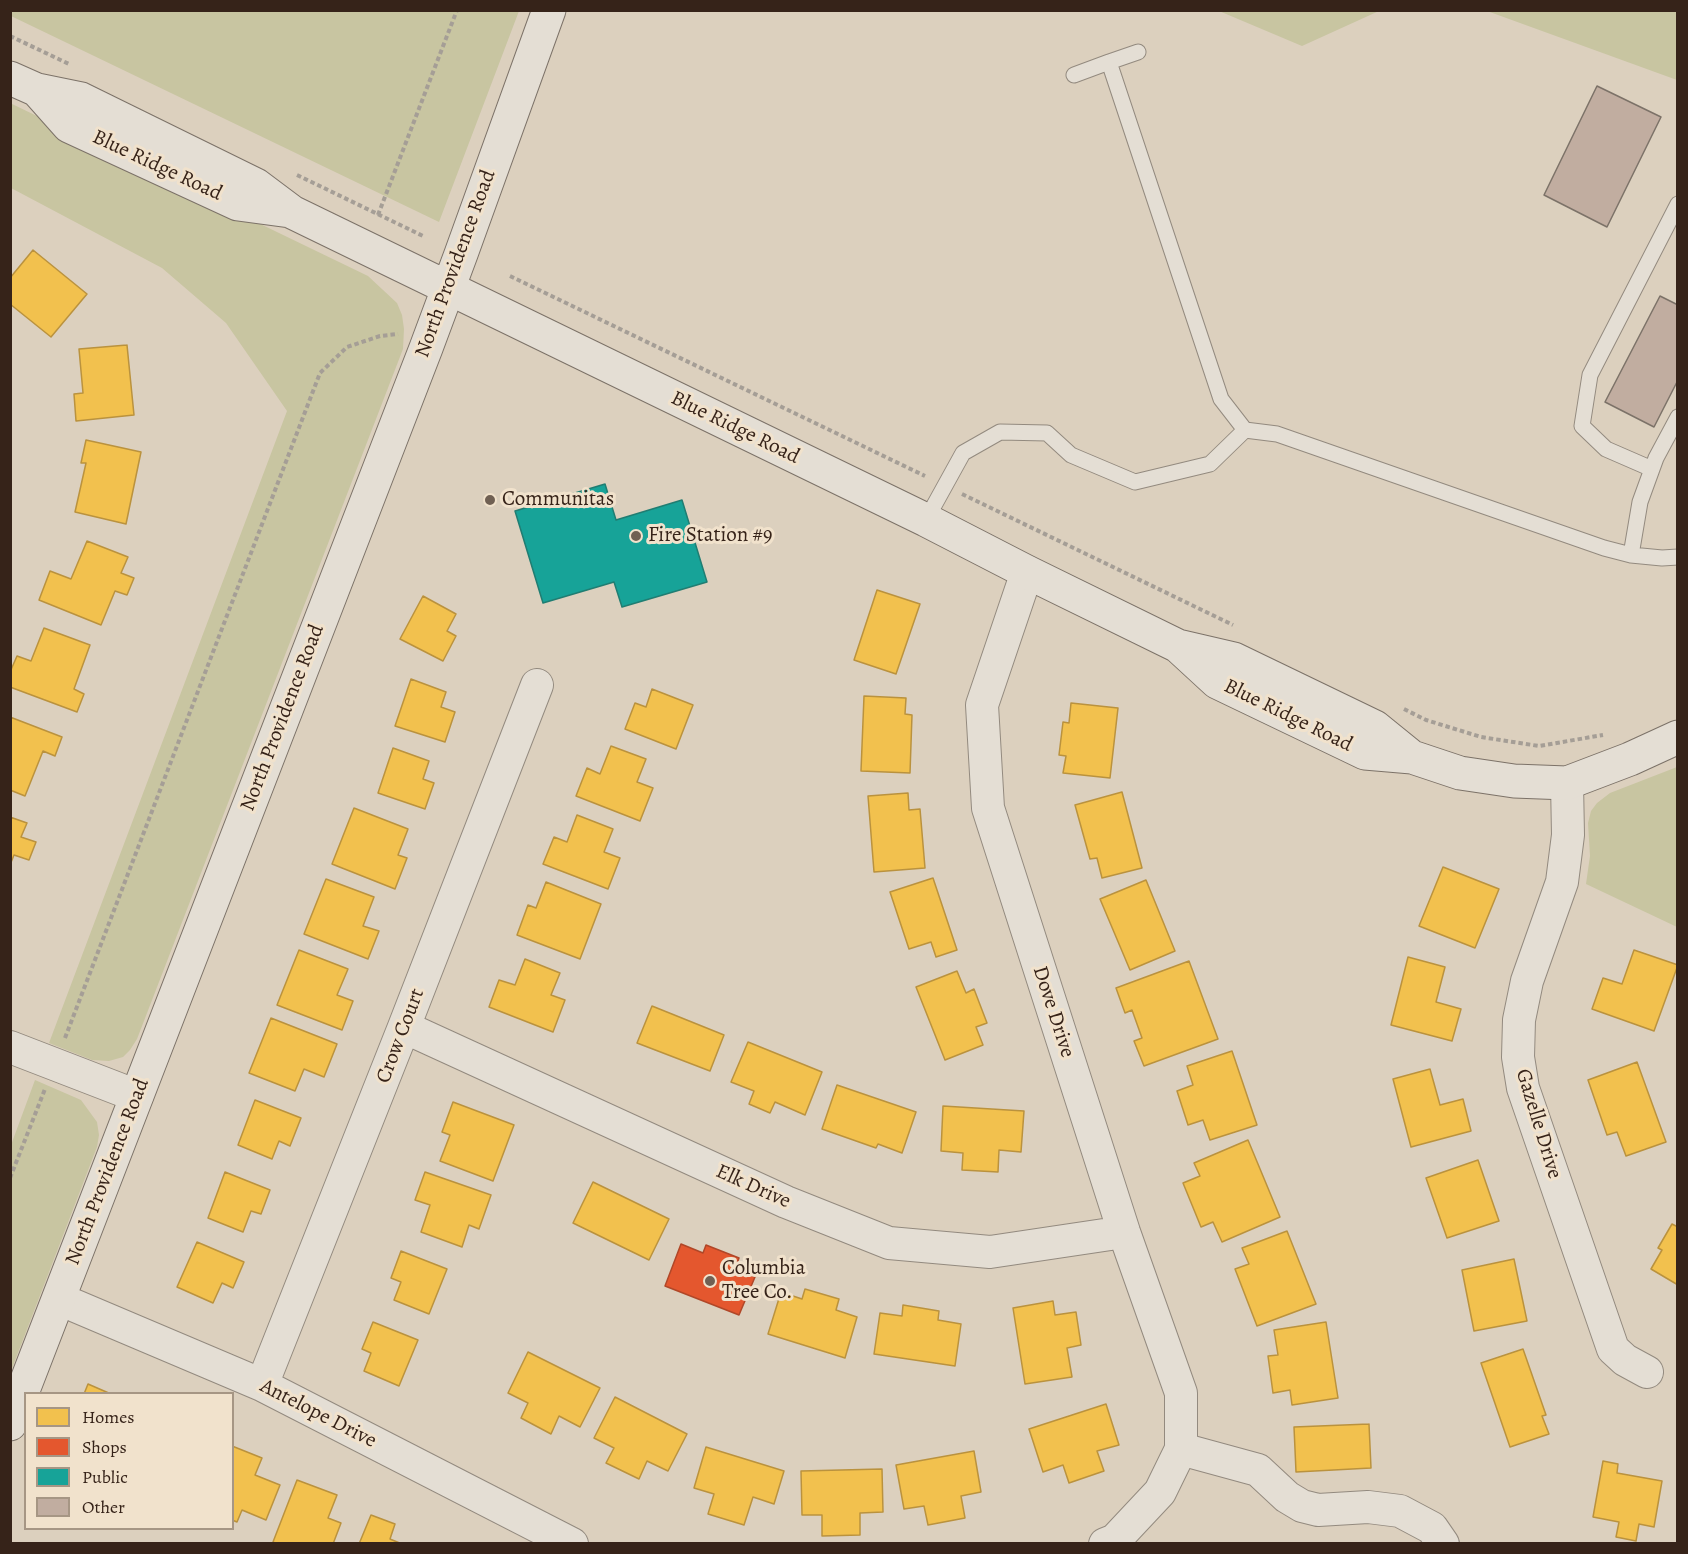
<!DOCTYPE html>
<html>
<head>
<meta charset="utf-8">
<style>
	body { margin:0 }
	#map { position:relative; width:1688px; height:1554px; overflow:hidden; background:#dcd0be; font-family:Alegreya,serif }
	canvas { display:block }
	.frame { position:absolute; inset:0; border:12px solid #362319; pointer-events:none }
	.legend { position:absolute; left:24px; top:1392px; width:210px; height:138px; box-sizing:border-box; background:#f1e2cc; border:2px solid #a69684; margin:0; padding:8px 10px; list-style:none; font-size:18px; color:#362319 }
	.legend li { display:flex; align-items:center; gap:12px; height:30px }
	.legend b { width:30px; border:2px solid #a69684 }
</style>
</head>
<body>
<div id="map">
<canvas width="1688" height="1554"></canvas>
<div class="frame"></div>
<ul class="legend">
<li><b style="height:16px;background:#f2c14e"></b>Homes</li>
<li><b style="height:16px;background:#e4572e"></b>Shops</li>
<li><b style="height:16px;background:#17a398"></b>Public</li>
<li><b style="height:16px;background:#c1ada0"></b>Other</li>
</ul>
</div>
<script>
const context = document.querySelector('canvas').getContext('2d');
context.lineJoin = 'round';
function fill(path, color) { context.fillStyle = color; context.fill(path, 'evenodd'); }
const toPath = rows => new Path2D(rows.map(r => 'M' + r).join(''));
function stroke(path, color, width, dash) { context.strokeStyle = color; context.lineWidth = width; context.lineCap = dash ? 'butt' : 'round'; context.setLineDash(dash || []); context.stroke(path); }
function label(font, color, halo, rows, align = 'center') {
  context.font = font + ' Alegreya,serif'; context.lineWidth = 6; context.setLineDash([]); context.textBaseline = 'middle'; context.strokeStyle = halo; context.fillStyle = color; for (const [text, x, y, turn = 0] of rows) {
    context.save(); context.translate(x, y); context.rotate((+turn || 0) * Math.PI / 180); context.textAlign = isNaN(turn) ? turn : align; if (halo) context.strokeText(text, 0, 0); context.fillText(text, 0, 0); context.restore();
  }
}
fill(toPath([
	[10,11,11,10,519,11,439,222,11,16],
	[1219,11,1379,11,1302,46],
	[1487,11,1677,11,1677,80],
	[10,103,368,276,397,303,402,315,404,329,403,349,137,1039,130,1050,123,1057,109,1061,92,1060,49,1043,287,411,226,323,162,268,11,188],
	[1677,767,1677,927,1586,884,1590,856,1588,823,1591,811,1597,803,1610,793],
	[35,1080,81,1100,97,1122,99,1135,97,1147,11,1371,11,1145]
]), '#c8c5a1');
const homes = toPath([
	[33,250,87,294,51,337,10,304,10,278,33,250],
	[127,345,134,415,76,421,74,394,83,393,79,349,127,345],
	[86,440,141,452,126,524,75,512,86,463,81,463,86,440],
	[87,541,128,557,121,573,134,578,127,595,115,591,101,625,39,600,50,571,71,579,87,541],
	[877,590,920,604,896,674,854,660,877,590],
	[423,596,456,614,447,631,456,636,443,661,400,639,423,596],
	[44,628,90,645,74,689,84,694,77,712,10,687,10,672,17,656,31,661,44,628],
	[411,679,446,692,441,707,455,712,445,742,395,726,411,679],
	[652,689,693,705,676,749,625,729,635,703,646,707,652,689],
	[864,696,906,698,905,714,912,715,910,773,861,771,864,696],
	[1071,703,1118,708,1110,778,1063,773,1066,756,1059,755,1063,722,1069,723,1071,703],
	[10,717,62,737,55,756,43,751,25,796,10,790,10,717],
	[611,746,646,759,637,782,653,788,640,821,576,796,587,768,600,774,611,746],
	[393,748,429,761,423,779,434,783,425,809,378,793,393,748],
	[1122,792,1142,868,1102,878,1097,858,1090,859,1075,805,1122,792],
	[908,793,909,810,920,809,925,868,874,872,868,796,908,793],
	[354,808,408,829,398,855,407,858,395,889,332,864,354,808],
	[577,815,613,829,604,852,620,858,608,889,543,864,554,837,567,842,577,815],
	[10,817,27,823,21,837,36,842,29,860,14,855,10,865,10,817],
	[1443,867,1499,889,1475,948,1419,926,1443,867],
	[933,878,957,950,936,957,931,942,909,949,890,892,933,878],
	[326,879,374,897,363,926,379,931,368,959,304,934,326,879],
	[1146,880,1175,951,1130,970,1100,899,1146,880],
	[546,882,601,904,580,959,517,935,528,905,536,908,546,882],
	[299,950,348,969,337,995,353,1001,342,1030,277,1005,299,950],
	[1634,950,1678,965,1654,1031,1592,1009,1603,978,1622,984,1634,950],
	[1408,957,1445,967,1436,1002,1461,1009,1452,1041,1391,1025,1408,957],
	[525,959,560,973,551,995,565,1000,553,1032,489,1007,499,980,515,985,525,959],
	[1189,961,1218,1039,1144,1066,1134,1041,1142,1038,1132,1010,1125,1013,1116,988,1189,961],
	[957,971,966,993,974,989,987,1023,976,1027,983,1045,945,1060,916,987,957,971],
	[652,1006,724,1035,710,1071,637,1043,652,1006],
	[271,1018,337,1044,324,1077,304,1069,295,1091,249,1073,271,1018],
	[748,1042,822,1072,805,1115,775,1102,770,1113,749,1104,754,1091,731,1082,748,1042],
	[1232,1051,1257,1125,1210,1140,1203,1120,1188,1125,1177,1091,1193,1085,1187,1066,1232,1051],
	[1637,1062,1666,1142,1626,1156,1617,1132,1607,1135,1588,1080,1637,1062],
	[1430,1069,1440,1105,1463,1099,1471,1131,1411,1147,1393,1079,1430,1069],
	[837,1085,916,1112,902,1153,878,1144,876,1148,822,1129,837,1085],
	[255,1100,301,1118,290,1146,279,1141,272,1159,238,1145,255,1100],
	[453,1102,514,1125,493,1181,440,1161,450,1135,442,1132,453,1102],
	[943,1106,1024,1111,1021,1152,999,1150,998,1172,962,1170,963,1153,941,1151,943,1106],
	[1248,1140,1280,1217,1222,1242,1213,1222,1201,1227,1183,1183,1200,1176,1194,1163,1248,1140],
	[1478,1160,1499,1221,1447,1238,1426,1178,1478,1160],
	[225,1172,270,1190,261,1214,251,1211,243,1232,208,1218,225,1172],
	[425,1172,491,1195,479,1229,469,1225,462,1247,421,1232,430,1205,415,1200,425,1172],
	[593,1182,669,1219,649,1260,573,1223,593,1182],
	[1672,1224,1678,1227,1678,1285,1651,1269,1662,1250,1658,1248,1672,1224],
	[1287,1231,1316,1304,1257,1326,1235,1269,1249,1264,1242,1248,1287,1231],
	[197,1242,244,1262,233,1288,222,1283,213,1303,177,1287,197,1242],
	[401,1251,447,1269,429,1314,394,1300,401,1282,391,1278,401,1251],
	[1514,1259,1527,1321,1474,1331,1462,1270,1514,1259],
	[805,1289,839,1299,836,1310,857,1317,845,1358,768,1334,781,1292,802,1299,805,1289],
	[1053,1301,1055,1315,1076,1312,1081,1345,1067,1348,1072,1377,1025,1384,1013,1308,1053,1301],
	[903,1305,939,1311,938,1320,961,1324,955,1366,874,1354,880,1313,902,1316,903,1305],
	[373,1322,418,1340,399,1386,364,1371,371,1353,362,1349,373,1322],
	[1326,1322,1338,1398,1292,1405,1290,1390,1273,1393,1268,1356,1278,1355,1274,1330,1326,1322],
	[1523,1349,1546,1415,1542,1416,1549,1434,1510,1447,1481,1363,1523,1349],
	[528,1352,600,1388,580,1427,559,1416,551,1434,521,1418,528,1403,508,1393,528,1352],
	[88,1384,111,1394,84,1394,88,1384],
	[615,1397,687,1434,668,1471,647,1461,639,1479,606,1463,614,1448,594,1438,615,1397],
	[1106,1404,1119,1445,1097,1451,1104,1471,1069,1483,1063,1465,1043,1472,1029,1429,1106,1404],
	[1369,1424,1371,1468,1296,1472,1294,1427,1369,1424],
	[232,1446,262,1458,255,1475,280,1485,266,1520,242,1510,237,1522,232,1520,232,1446],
	[706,1447,784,1471,774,1504,753,1497,744,1525,708,1514,714,1494,694,1488,706,1447],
	[974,1451,981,1492,961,1496,965,1518,928,1525,924,1506,904,1509,896,1465,974,1451],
	[1603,1461,1618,1464,1617,1473,1662,1481,1654,1527,1639,1524,1636,1541,1616,1537,1619,1522,1593,1517,1603,1461],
	[882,1469,883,1512,860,1513,860,1535,822,1536,822,1515,802,1515,801,1471,882,1469],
	[297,1480,337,1495,328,1518,341,1523,333,1544,277,1544,273,1542,297,1480],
	[371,1515,395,1524,390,1539,402,1544,359,1544,371,1515]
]);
fill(homes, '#f2c14e');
stroke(homes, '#ba923e', 1.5);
const shops = toPath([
	[681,1244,703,1253,706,1245,739,1258,735,1269,755,1277,739,1315,665,1286,681,1244]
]);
fill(shops, '#e4572e');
stroke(shops, '#b04728', 1.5);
const public = toPath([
	[605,484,616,520,682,500,707,582,622,607,614,582,543,603,515,511,605,484]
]);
fill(public, '#17a398');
stroke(public, '#207d72', 1.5);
const building = toPath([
	[1597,86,1661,117,1607,227,1544,195,1597,86],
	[1660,296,1678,305,1678,380,1654,427,1605,402,1660,296]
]);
fill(building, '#c1ada0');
stroke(building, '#7c7268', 1.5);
const lane = toPath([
	[1109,62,1138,52],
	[1074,75,1109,62,1221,399,1245,430],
	[1652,469,1606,449,1582,426,1590,375,1678,204],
	[926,520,963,453,1000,432,1047,433,1071,455,1135,482,1210,464,1245,430,1277,434,1604,548,1631,555,1662,558,1678,557],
	[1631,555,1640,502,1656,458,1678,417]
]);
const street = toPath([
	[1027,572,982,705,988,808,1124,1232,1181,1393,1181,1449,1160,1492,1115,1540,1105,1544],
	[1567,783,1568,835,1562,882,1527,981,1519,1020,1518,1057,1523,1088,1613,1349,1625,1360,1647,1372],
	[404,1027,786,1202,889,1243,990,1252,1124,1232],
	[10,1047,137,1096],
	[59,1299,262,1385,572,1544],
	[262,1385,404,1027,537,685],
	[1181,1449,1258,1470,1287,1497,1302,1506,1318,1510,1368,1507,1400,1511,1432,1528,1443,1544]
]);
const secondary = toPath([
	[10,78,37,90,81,99,256,185,292,212,926,520,1027,572,1178,646,1234,659,1375,727,1412,757],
	[37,90,69,126,238,204,290,211],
	[1179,647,1217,682,1365,753,1412,757,1460,773,1514,781,1567,783,1630,759,1678,737],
	[10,1424,426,348,461,254,549,10]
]);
stroke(lane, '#938a7f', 17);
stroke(street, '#938a7f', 34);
stroke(secondary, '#7c7268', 35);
stroke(toPath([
	[10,36,69,64],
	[297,175,423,236],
	[378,215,457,10],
	[510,276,925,476],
	[962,494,1233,625],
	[1404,709,1426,720,1481,737,1539,746,1603,735],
	[65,1038,320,373,347,347,380,336,398,334],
	[10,1178,45,1089]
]), '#a59e96', 4, [4.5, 3]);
stroke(lane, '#e4ded4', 15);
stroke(street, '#e4ded4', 32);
stroke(secondary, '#e4ded4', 33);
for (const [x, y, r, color] of [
	[490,500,6,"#706053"],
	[636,536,6,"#706053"],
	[710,1281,6,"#706053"]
]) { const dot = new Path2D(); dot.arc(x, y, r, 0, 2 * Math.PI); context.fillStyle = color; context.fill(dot); stroke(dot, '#f1e2cc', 2); }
label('21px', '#362319', '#f1e2cc', [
	["Blue Ridge Road",157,166,25],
	["North Providence Road",456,264,-70],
	["Blue Ridge Road",735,428,26],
	["Blue Ridge Road",1288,716,26],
	["North Providence Road",283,718,-69],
	["Dove Drive",1053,1012,72],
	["Crow Court",401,1036,-69],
	["Gazelle Drive",1538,1124,73],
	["North Providence Road",108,1172,-69],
	["Elk Drive",753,1187,24],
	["Antelope Drive",318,1414,27]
]);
label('21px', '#362319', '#f1e2cc', [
	["Communitas",502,500],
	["Fire Station #9",648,536],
	["Columbia",722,1269],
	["Tree Co.",722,1293]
], 'left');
</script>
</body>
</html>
